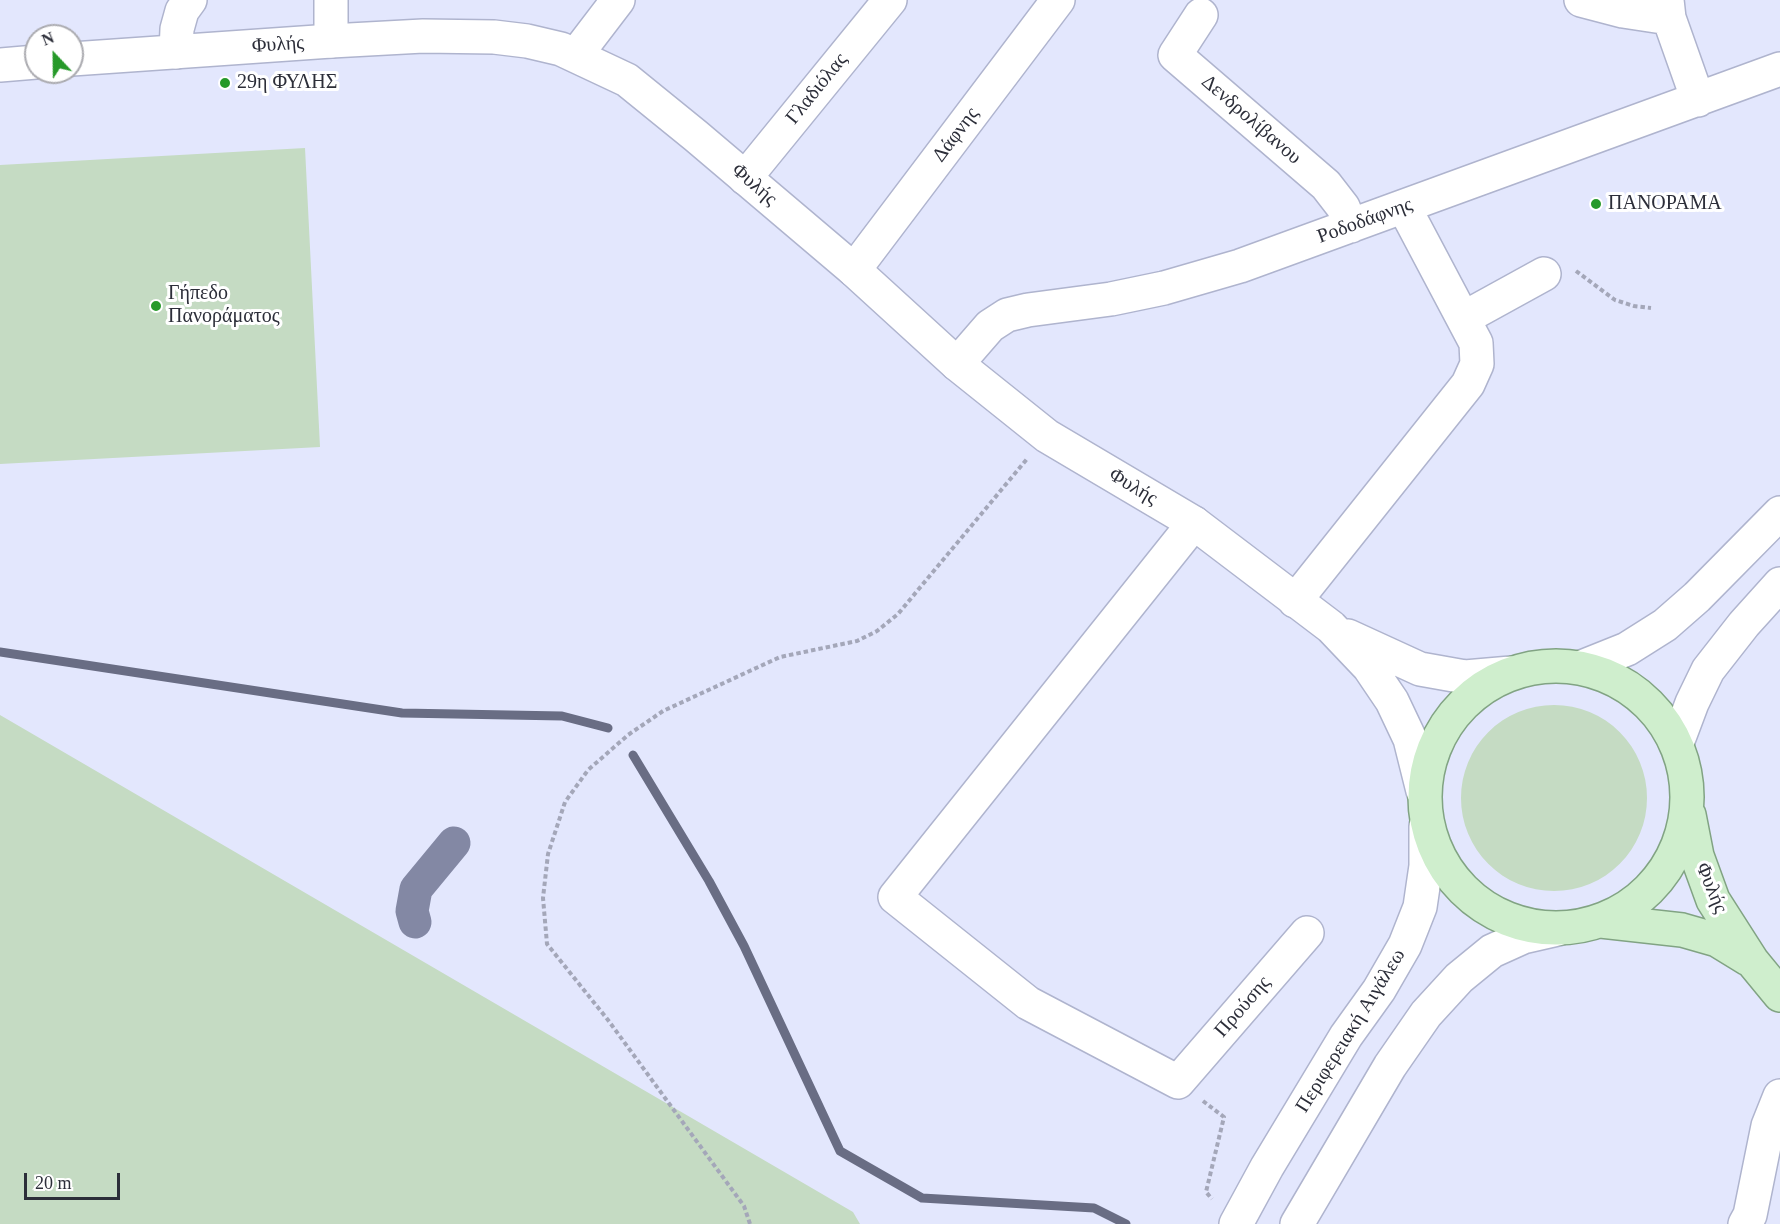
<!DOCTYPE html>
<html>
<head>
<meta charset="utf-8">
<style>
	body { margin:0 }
	#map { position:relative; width:1780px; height:1224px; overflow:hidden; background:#e3e7fd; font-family:"Times New Roman",serif }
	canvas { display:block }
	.north { position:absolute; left:24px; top:24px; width:60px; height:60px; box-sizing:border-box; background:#fff; border:2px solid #ababb0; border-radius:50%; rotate:338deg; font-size:16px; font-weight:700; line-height:24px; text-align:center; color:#2c2e39 }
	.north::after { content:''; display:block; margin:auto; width:21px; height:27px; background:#269929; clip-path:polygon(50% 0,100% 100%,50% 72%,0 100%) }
	.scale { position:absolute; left:24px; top:1173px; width:96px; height:27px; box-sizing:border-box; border:3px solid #2c2e39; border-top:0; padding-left:8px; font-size:18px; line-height:21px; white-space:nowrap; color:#2c2e39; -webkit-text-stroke:4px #fff; paint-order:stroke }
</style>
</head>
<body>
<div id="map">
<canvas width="1780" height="1224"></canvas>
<div class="north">N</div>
<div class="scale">20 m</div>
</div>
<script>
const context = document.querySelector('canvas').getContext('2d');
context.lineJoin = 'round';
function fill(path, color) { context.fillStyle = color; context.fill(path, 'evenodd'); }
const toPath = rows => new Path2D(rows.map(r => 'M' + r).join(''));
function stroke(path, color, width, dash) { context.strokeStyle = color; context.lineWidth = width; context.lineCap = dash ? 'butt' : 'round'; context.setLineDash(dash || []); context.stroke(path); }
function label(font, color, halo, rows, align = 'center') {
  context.font = font + ' "Times New Roman",serif'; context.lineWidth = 6; context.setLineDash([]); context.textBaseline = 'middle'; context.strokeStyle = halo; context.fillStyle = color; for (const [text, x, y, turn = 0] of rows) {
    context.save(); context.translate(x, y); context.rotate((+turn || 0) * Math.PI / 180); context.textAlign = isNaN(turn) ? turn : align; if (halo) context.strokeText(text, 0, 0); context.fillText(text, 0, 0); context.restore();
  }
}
fill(toPath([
	[305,148,320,447,0,464,0,165],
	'1461 798a93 93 0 1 1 186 0a93 93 0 1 1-186 0Z',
	[0,715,853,1212,860,1224,0,1224]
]), '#c5dbc3');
stroke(toPath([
	[0,652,402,713,562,716,608,728],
	[633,755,709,881,744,946,840,1151,922,1198,1094,1208,1126,1224]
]), '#696d84', 9);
stroke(toPath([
	[415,922,412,911,416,889,454,843]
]), '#8388a4', 33);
const minor = toPath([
	[331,0,331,41],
	[1581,0,1623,11,1669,18],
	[1667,0,1669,18,1698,100],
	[1201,15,1175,55,1326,185,1343,207,1351,226],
	[176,52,177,29,182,11,190,0],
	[576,55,618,0],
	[745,178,890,0],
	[854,270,1058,0],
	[1464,318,1544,274],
	[957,364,990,326,1007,315,1028,310,1111,299,1164,288,1240,266,1780,69],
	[1194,523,895,897,1028,1003,1178,1082,1307,933],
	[1295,601,1468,384,1477,364,1476,343,1404,207],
	[1745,1224,1750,1215,1768,1126,1780,1096]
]);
const secondary = toPath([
	[72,59,331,41,423,36,494,37,527,41,561,49,627,80,696,136,854,270,957,364,1047,436,1194,523,1331,627,1369,667,1392,701,1410,739,1423,791],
	[0,65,36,62],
	[1348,636,1420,669,1465,677,1511,673],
	[1582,667,1627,649,1665,625,1697,597,1780,513],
	[1677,743,1692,703,1708,670,1744,624,1780,584],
	[1236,1224,1267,1167,1346,1036,1379,990,1405,945,1420,907,1426,866,1426,826],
	[1297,1224,1390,1066,1426,1014,1459,978,1492,951,1523,937,1558,929]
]);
const primary = toPath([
	'1425 797a131 131 0 1 1 262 0a131 131 0 1 1-262 0Z',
	[1689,815,1697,856,1713,900,1752,961,1780,995],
	[1601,921,1682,930,1717,940,1748,959]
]);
stroke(minor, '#afb4ce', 36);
stroke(secondary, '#afb4ce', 36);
stroke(primary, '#81a383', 36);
stroke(toPath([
	[1576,271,1615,300,1634,306,1651,308],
	[1203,1101,1224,1117,1206,1192,1212,1199],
	[750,1224,744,1206,608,1020,547,944,543,898,548,854,565,802,588,770,628,735,663,711,780,657,857,641,877,631,898,614,1027,459]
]), '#a4a7b9', 4, [4.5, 3]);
stroke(minor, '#fff', 33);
stroke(secondary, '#fff', 33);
stroke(primary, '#cfeecd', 33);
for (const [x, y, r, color] of [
	[225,83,6,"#269929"],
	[1596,204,6,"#269929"],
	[156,306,6,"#269929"]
]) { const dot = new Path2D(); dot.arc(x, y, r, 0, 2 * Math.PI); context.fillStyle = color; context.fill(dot); stroke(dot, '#fff', 2); }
label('20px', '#2c2e39', '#fff', [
	["Φυλής",278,45,-4],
	["Γλαδιόλας",817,89,-51],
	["Δενδρολίβανου",1251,120,41],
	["Δάφνης",956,135,-53],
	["Φυλής",754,185,41],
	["Ροδοδάφνης",1365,221,-20],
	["Φυλής",1133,487,31],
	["Φυλής",1711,888,67],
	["Προύσης",1243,1007,-49],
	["Περιφερειακή Αιγάλεω",1351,1031,-58]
]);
label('20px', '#2c2e39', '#fff', [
	["29η ΦΥΛΗΣ",237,83],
	["ΠΑΝΟΡΑΜΑ",1608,204],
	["Γήπεδο",168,294],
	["Πανοράματος",168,317]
], 'left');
</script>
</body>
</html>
